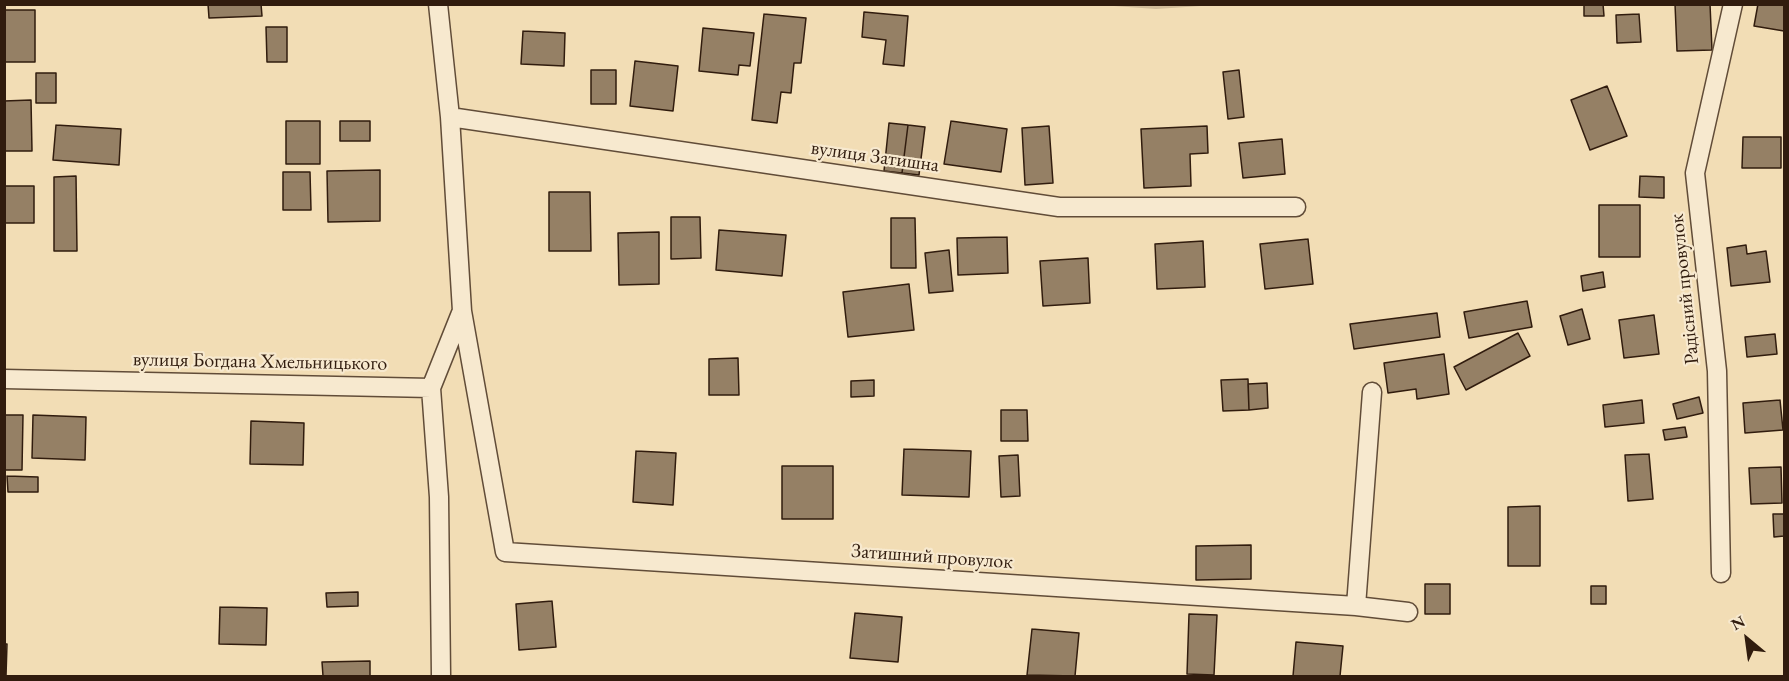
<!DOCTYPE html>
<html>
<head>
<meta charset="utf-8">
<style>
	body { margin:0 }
	#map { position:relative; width:1789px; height:681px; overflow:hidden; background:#f2ddb5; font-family:"EB Garamond",serif }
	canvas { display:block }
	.frame { position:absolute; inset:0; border:6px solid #311c0e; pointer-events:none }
	.north { position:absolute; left:1717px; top:609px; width:60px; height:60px; -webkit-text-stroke:4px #f7e9cf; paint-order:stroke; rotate:331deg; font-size:16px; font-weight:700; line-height:24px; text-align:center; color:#311c0e }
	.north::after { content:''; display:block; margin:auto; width:21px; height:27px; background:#311c0e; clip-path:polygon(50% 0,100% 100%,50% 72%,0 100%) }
</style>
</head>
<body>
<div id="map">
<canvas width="1789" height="681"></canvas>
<div class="frame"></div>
<div class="north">N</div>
</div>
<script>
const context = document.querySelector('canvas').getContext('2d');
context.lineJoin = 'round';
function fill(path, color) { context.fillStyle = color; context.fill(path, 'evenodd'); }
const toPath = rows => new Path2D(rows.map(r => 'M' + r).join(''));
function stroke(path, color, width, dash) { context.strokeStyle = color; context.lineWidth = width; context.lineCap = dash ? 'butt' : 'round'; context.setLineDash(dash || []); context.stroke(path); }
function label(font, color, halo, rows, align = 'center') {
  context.font = font + ' "EB Garamond",serif'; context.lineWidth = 4.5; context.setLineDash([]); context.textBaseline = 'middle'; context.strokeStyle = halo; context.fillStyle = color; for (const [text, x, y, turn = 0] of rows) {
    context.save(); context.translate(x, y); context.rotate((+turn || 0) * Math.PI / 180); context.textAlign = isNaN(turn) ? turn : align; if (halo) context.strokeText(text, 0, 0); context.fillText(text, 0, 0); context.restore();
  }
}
fill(toPath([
	[1100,5,1216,5,1156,9]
]), '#d1bc99');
const building = toPath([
	[208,4,261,4,262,16,209,18,208,4],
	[1584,4,1603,4,1604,16,1584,16,1584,4],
	[1675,4,1710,4,1712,50,1677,51,1675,4],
	[1758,4,1784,4,1784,31,1754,26,1758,4],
	[4,10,35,10,35,62,4,62,4,10],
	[864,12,908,16,904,66,883,64,886,40,862,37,864,12],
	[764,14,806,18,801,63,794,63,791,93,781,92,777,123,752,120,764,14],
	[1639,14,1641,42,1617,43,1616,15,1639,14],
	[266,27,287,27,287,62,267,62,266,27],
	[703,28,754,33,750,66,739,65,738,75,699,71,703,28],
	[523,31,565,33,564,66,521,64,523,31],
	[635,61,678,66,673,111,630,106,635,61],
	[591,70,616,70,616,104,591,104,591,70],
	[1239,70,1244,117,1228,119,1223,72,1239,70],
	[36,73,56,73,56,103,36,103,36,73],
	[1607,86,1627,136,1590,150,1571,100,1607,86],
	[31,100,32,151,4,151,4,101,31,100],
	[286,121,320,121,320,164,286,164,286,121],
	[340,121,370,121,370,141,340,141,340,121],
	[951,121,1007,129,1001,172,944,164,951,121],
	[889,123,908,125,902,173,884,171,889,123],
	[56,125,121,129,119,165,53,160,56,125],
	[908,125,925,127,919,175,902,173,908,125],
	[1049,126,1053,183,1025,185,1022,128,1049,126],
	[1207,126,1208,153,1190,154,1191,186,1144,188,1141,129,1207,126],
	[1743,137,1781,137,1781,168,1742,168,1743,137],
	[1282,139,1285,174,1243,178,1239,143,1282,139],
	[380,170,380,221,328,222,327,171,380,170],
	[283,172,310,172,311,210,283,210,283,172],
	[76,176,77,251,54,251,54,177,76,176],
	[1640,176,1664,177,1664,198,1639,197,1640,176],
	[4,186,34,186,34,223,4,223,4,186],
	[549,192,590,192,591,251,549,251,549,192],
	[1599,205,1640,205,1640,257,1599,257,1599,205],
	[671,217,700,217,701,258,671,259,671,217],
	[891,218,915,218,916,268,891,268,891,218],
	[719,230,786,235,782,276,716,270,719,230],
	[659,232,659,284,619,285,618,233,659,232],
	[1007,237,1008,273,958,275,957,238,1007,237],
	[1308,239,1313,284,1265,289,1260,244,1308,239],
	[1203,241,1205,287,1157,289,1155,244,1203,241],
	[1746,245,1747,254,1766,251,1770,282,1731,286,1727,248,1746,245],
	[949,250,953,291,929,293,925,253,949,250],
	[1088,258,1090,303,1043,306,1040,261,1088,258],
	[1603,272,1605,287,1583,291,1581,276,1603,272],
	[909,284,914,330,848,337,843,292,909,284],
	[1527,301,1532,327,1469,338,1464,312,1527,301],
	[1582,309,1590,339,1568,345,1560,316,1582,309],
	[1437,313,1440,337,1354,349,1350,324,1437,313],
	[1654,315,1659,354,1624,358,1619,320,1654,315],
	[1518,333,1530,356,1466,390,1454,367,1518,333],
	[1775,334,1777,354,1747,357,1745,337,1775,334],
	[1444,354,1449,394,1417,399,1416,389,1388,393,1384,363,1444,354],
	[738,358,739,395,709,395,709,359,738,358],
	[1248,379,1249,410,1223,411,1221,380,1248,379],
	[874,380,874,396,851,397,851,381,874,380],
	[1267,383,1268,408,1249,410,1248,384,1267,383],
	[1699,397,1703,413,1677,419,1673,404,1699,397],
	[1642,400,1644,423,1605,427,1603,405,1642,400],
	[1780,400,1783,430,1745,433,1743,403,1780,400],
	[1001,410,1027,410,1028,441,1001,441,1001,410],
	[4,415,23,415,22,470,4,470,4,415],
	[33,415,86,417,85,460,32,458,33,415],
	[251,421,304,423,303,465,250,464,251,421],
	[1685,427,1687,437,1665,440,1663,430,1685,427],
	[904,449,971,451,969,497,902,495,904,449],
	[636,451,676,453,673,505,633,502,636,451],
	[1649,454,1653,499,1628,501,1625,455,1649,454],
	[1018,455,1020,496,1001,497,999,456,1018,455],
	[782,466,833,466,833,519,782,519,782,466],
	[1781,467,1782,503,1751,504,1749,468,1781,467],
	[7,476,38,477,38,492,8,492,7,476],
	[1540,506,1540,566,1508,566,1508,507,1540,506],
	[1773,514,1784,514,1784,536,1774,537,1773,514],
	[1251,545,1251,579,1196,580,1196,546,1251,545],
	[1425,584,1450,584,1450,614,1425,614,1425,584],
	[1591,586,1606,586,1606,604,1591,604,1591,586],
	[358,592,358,606,327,607,326,593,358,592],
	[552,601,556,647,519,650,516,604,552,601],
	[220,607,267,608,266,645,219,644,220,607],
	[855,613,902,617,898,662,850,658,855,613],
	[1189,614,1217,615,1214,675,1187,674,1189,614],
	[1032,629,1079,633,1075,676,1027,675,1032,629],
	[1296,642,1343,646,1340,676,1293,676,1296,642],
	[4,644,7,644,6,676,4,676,4,644],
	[370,661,370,676,323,676,322,662,370,661]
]);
fill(building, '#958065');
stroke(building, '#311c0e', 1.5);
const minor = toPath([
	[438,4,450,117,462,311,505,552,1356,606],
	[450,117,1059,207,1296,207],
	[4,379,431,388,461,313],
	[431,388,439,497,441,676],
	[1372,392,1356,606,1408,612],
	[1721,573,1717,371,1695,173,1733,4]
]);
stroke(minor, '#614c38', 21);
stroke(minor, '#f7e9cf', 18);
label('20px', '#311c0e', '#f7e9cf', [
	["вулиця Затишна",875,157,8],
	["Радісний провулок",1685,289,-96],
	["вулиця Богдана Хмельницького",260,362,1],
	["Затишний провулок",932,557,4]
]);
</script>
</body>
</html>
